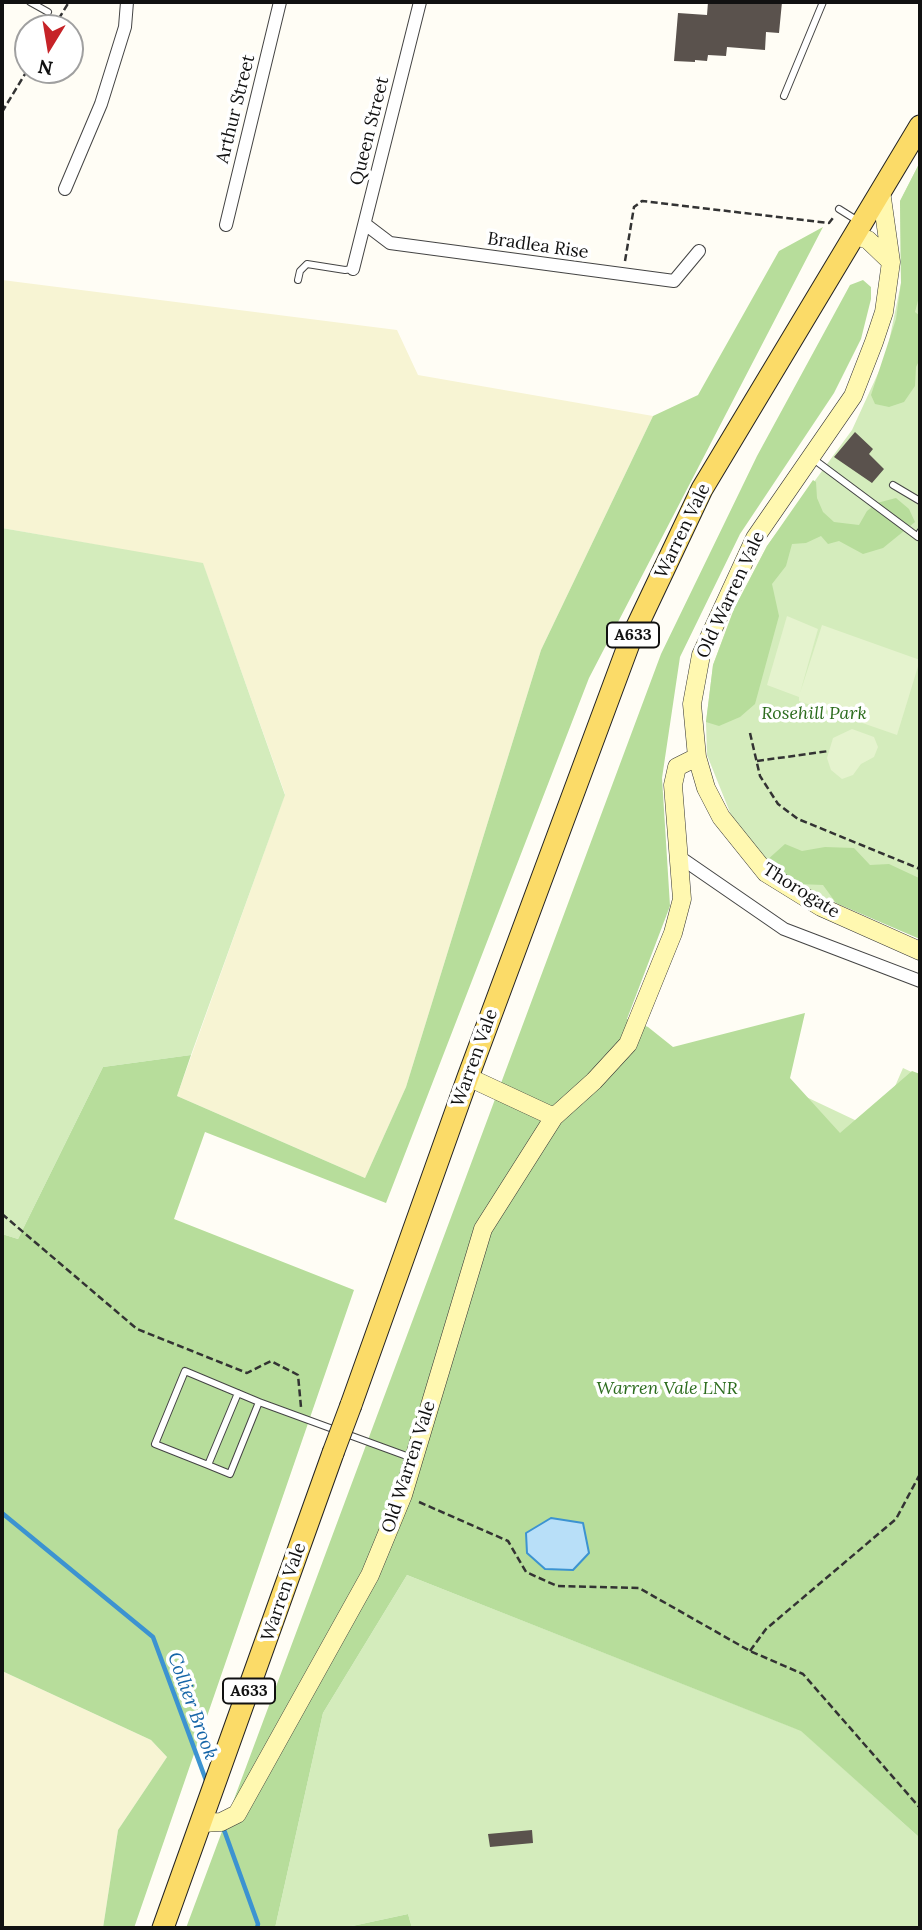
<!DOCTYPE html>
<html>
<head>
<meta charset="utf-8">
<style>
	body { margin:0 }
	#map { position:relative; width:922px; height:1930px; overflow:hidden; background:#fffdf5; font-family:Lora,serif }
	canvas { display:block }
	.frame { position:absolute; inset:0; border:4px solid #111; pointer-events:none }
	.north { position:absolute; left:14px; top:14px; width:70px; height:70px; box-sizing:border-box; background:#fff; border:2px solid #a0a0a0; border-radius:50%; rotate:191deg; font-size:19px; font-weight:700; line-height:28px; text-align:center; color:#111 }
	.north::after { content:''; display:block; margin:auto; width:24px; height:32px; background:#c62328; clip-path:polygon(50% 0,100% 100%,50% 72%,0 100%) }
</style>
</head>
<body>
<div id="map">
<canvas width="922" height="1930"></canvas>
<div class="frame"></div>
<div class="north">N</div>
</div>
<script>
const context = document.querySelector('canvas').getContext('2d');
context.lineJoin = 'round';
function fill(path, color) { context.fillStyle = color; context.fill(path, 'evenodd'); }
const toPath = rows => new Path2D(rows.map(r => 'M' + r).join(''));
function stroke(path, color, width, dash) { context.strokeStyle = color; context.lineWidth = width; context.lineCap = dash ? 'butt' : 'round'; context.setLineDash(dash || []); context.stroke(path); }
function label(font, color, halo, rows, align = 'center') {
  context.font = font + ' Lora,serif'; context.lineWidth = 7; context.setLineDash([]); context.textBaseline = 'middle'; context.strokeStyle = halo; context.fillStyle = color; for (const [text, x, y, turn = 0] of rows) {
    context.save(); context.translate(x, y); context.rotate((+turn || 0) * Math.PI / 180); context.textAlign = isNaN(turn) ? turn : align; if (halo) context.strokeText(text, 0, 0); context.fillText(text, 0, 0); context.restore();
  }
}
fill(toPath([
	[2,280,397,330,418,375,653,416,541,650,406,1087,365,1178,177,1096,285,794,203,564,2,528],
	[2,1671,151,1740,167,1757,118,1830,103,1928,2,1928]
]), '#f7f4d3');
fill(toPath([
	[920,162,920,939,818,895,773,869,731,815,707,755,706,722,713,665,734,609,767,546,852,430,886,356,901,283,900,201],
	[2,528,203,563,285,795,191,1055,103,1067,18,1239,2,1234],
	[682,1057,783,1086,876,1130,903,1068,920,1076,804,1733,920,1838,920,1928,412,1928,408,1914,343,1928,275,1928,323,1713,407,1575,797,1729]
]), '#d4ecbc');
fill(toPath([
	[920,162,920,293,915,312,920,316,920,359,916,367,915,386,904,402,889,407,875,404,871,395,896,319,901,283,900,201],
	[823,227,589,678,386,1203,205,1132,174,1219,354,1290,134,1928,103,1928,118,1830,167,1757,151,1740,2,1671,2,1234,18,1239,103,1067,191,1055,177,1096,365,1178,406,1087,541,650,653,416,698,395,779,251],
	[863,280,871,287,871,299,861,339,834,393,740,534,680,657,662,778,670,906,627,1019,648,1027,673,1047,805,1013,790,1078,840,1133,912,1071,920,1074,920,1838,801,1731,407,1575,323,1713,275,1928,186,1928,661,654,757,456,850,285],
	[813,480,816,482,817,498,823,512,834,522,859,525,867,511,877,503,896,498,909,509,915,522,883,548,863,554,839,541,828,544,821,536,806,543,792,544,786,566,772,584,779,616,755,704,740,717,719,726,706,722,713,665,734,609,767,546],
	[785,844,802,851,825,847,854,848,870,865,889,864,919,878,920,939,836,903,823,885,799,884,773,869,766,861],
	[408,1914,412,1928,343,1928]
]), '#b7dd9b');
fill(toPath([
	[787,616,818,629,800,693,822,625,920,660,897,735,799,701,799,697,767,685],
	[852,729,874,737,878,747,874,757,861,764,853,775,842,779,831,770,827,758,833,738]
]), '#e5f3ce');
const water = toPath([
	[551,1518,583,1523,589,1553,573,1570,545,1569,527,1553,526,1533,551,1518]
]);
fill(water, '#b8dff8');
stroke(water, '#3c93d1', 2);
stroke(toPath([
	[2,1513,153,1637,207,1783],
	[223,1827,258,1924,257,1928]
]), '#3c93d1', 4.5);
fill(toPath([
	[708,2,782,2,779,33,766,32,765,50,727,47,726,56,708,55,707,61,695,60,695,62,674,61,678,13,707,15],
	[855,432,873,449,869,454,884,469,872,483,834,457],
	[532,1830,533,1843,490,1847,488,1834]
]), '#5a524d');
const lane = toPath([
	[30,2,48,12],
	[784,96,823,2],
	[839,209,858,221],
	[298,280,300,271,307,264,345,270,353,269],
	[812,458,918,537,920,532],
	[893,485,920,501],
	[259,1402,412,1458],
	[208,1465,155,1444,185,1371,259,1402,230,1474,208,1465,238,1393]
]);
const street = toPath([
	[65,189,101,104,125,27,127,2],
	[365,224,390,243,674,281,699,251],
	[226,225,280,2],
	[353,269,420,2],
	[681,858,784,929,920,981]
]);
const secondary = toPath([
	[881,191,891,262],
	[855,235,868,240,891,262,884,312,874,342,853,396,755,538,701,655,692,704,697,757,706,788,721,817,766,873,821,907,920,951],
	[468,1077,554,1117],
	[202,1823,221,1822,237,1814,370,1575,403,1495,483,1229,554,1117,594,1081,628,1044,673,933,682,899,673,785,677,767,697,757]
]);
const primary = toPath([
	[351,1405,468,1077,630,641,702,489,920,126],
	[163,1928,333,1453]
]);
stroke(lane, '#444', 8);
stroke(street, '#444', 14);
stroke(secondary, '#333', 19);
stroke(primary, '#222', 23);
stroke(toPath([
	[53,28,69,2],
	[2,112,28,69],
	[625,261,634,207,642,201,829,223,833,218],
	[750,733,760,776,778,804,798,819,920,869],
	[757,761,829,751],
	[2,1214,137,1329,247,1373,271,1361,298,1375,301,1407],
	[419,1502,508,1541,526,1572,557,1586,639,1588,750,1651,803,1674,920,1808],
	[750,1651,766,1629,896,1519,920,1474]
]), '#333', 2.5, [7, 3.5]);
stroke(lane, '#fff', 6);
stroke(street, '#fff', 12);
stroke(secondary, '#fff8b0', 18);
stroke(primary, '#fbdb68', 21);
const primaryBridge = toPath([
	[333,1453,351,1405]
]);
stroke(primaryBridge, '#222', 23, []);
stroke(primaryBridge, '#fbdb68', 21);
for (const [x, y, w] of [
	[633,635,52],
	[249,1691,52]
]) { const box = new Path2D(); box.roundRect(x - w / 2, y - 12.5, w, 25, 5); context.fillStyle = '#fff'; context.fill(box); stroke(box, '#111', 2); }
label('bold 16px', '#111', null, [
	["A633",633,635],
	["A633",249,1691]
]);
label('18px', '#111', '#fff', [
	["Arthur Street",236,109,-76],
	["Queen Street",370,131,-76],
	["Bradlea Rise",538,246,8],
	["Warren Vale",683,531,-64],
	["Old Warren Vale",731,595,-65],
	["Thorogate",801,891,32],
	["Warren Vale",475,1058,-70],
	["Old Warren Vale",409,1467,-72],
	["Warren Vale",284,1592,-71]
]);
label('italic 18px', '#2c6c1e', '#fff', [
	["Rosehill Park",814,714],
	["Warren Vale LNR",667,1389]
]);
label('italic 19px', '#1565a8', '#fff', [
	["Collier Brook",192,1706,70]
]);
</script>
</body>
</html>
